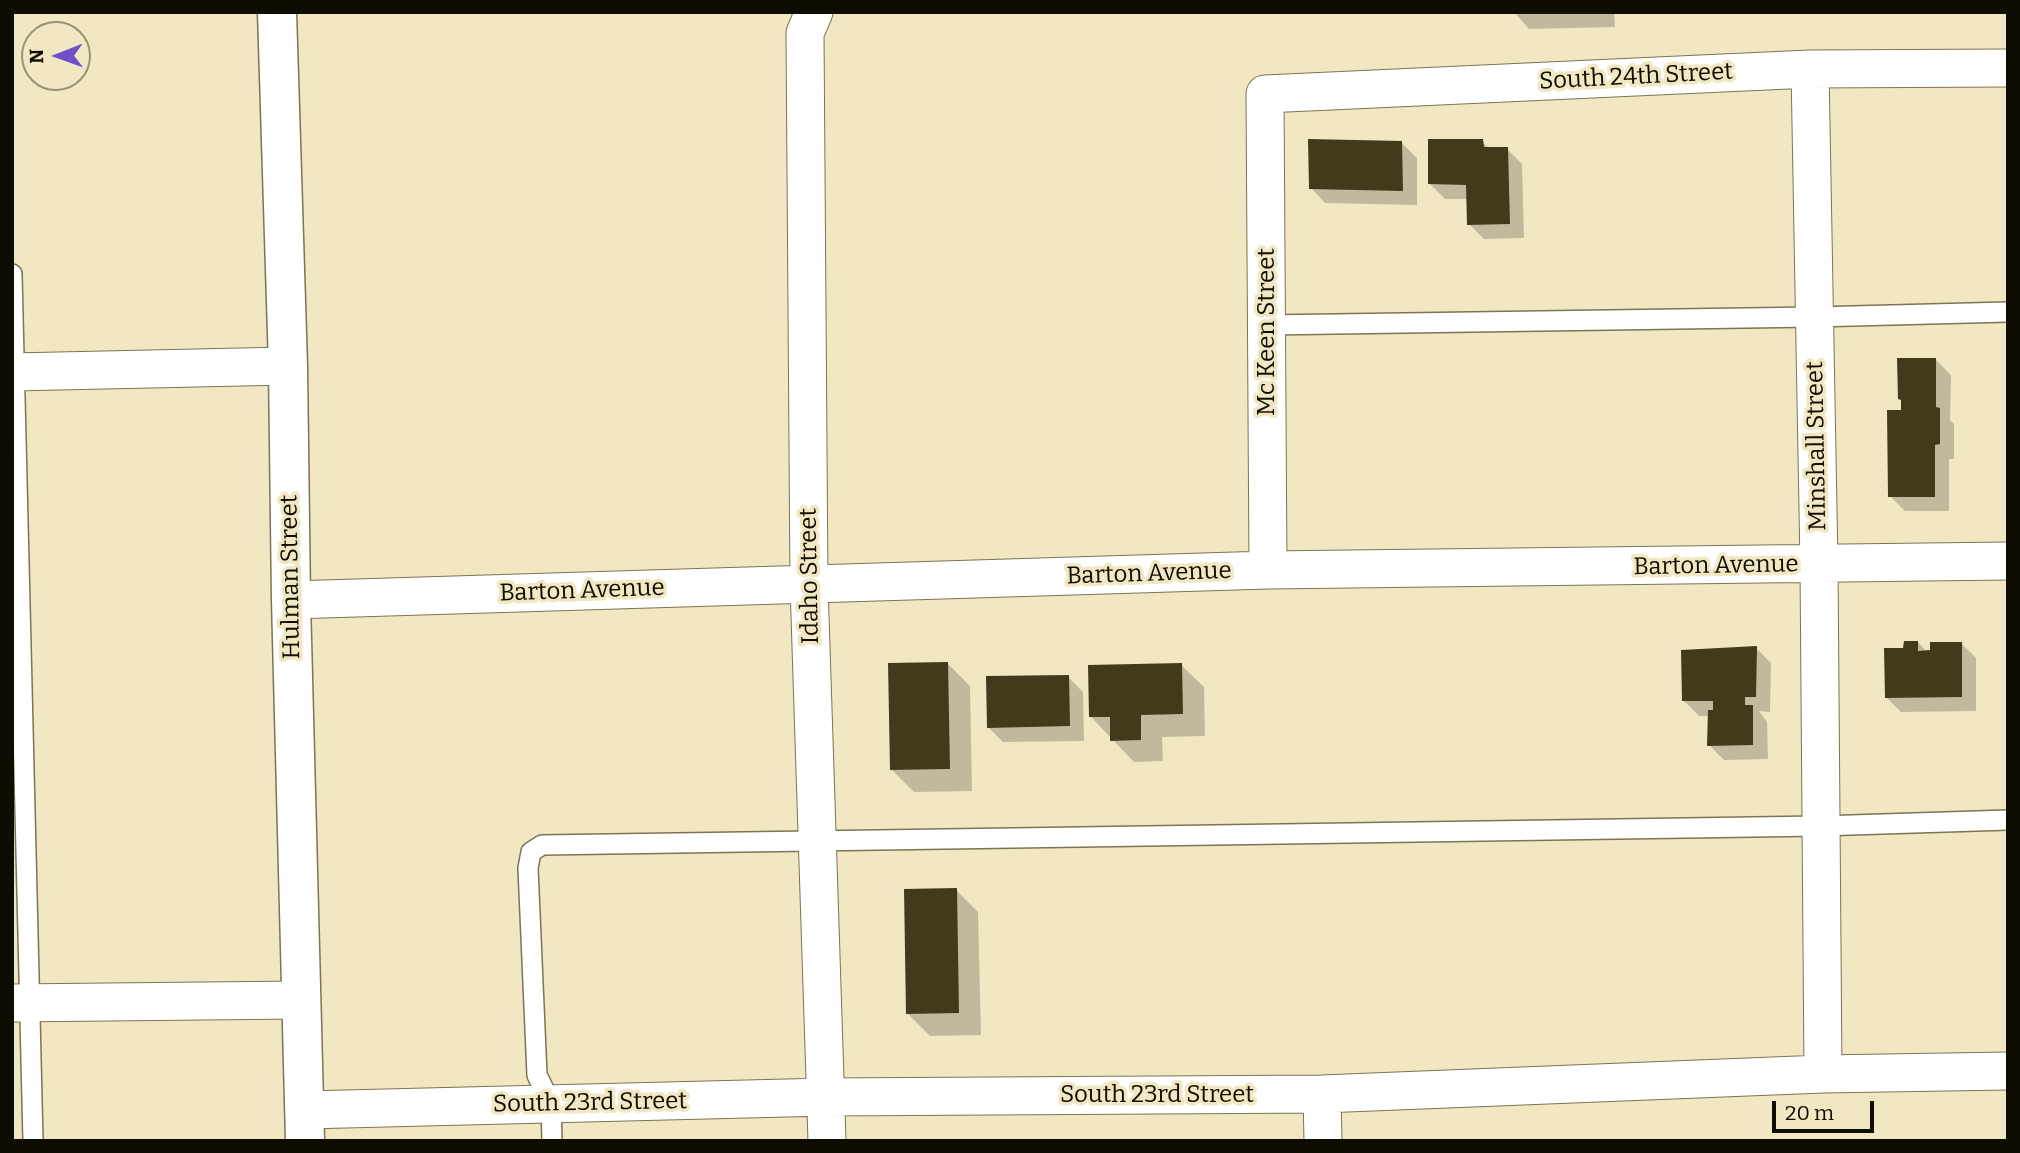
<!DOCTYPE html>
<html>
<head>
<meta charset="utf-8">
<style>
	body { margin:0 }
	#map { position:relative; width:2020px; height:1153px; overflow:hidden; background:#f1e8c3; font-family:Bitter,serif }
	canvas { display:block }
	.frame { position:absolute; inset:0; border:14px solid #0f0c02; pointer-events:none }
	.north { position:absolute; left:21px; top:21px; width:70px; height:70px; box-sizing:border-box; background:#f1e8c3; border:2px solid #979076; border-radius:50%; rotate:269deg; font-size:19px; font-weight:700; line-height:28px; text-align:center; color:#0f0c02 }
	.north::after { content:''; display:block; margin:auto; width:24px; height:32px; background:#6d50ca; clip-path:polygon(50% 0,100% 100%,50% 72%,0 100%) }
	.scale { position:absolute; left:1772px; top:1101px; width:102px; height:32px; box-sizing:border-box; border:4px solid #0f0c02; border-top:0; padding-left:9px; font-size:21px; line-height:24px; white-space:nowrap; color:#0f0c02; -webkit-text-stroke:5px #f1e8c3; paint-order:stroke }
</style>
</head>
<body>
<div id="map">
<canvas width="2020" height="1153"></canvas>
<div class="frame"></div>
<div class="north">N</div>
<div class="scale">20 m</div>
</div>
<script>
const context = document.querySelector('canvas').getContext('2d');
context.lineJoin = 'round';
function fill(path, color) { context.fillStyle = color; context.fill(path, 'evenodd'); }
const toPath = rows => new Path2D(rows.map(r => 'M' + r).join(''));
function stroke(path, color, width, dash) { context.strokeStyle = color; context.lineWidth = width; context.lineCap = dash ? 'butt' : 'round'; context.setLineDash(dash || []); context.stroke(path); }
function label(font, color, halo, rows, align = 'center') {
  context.font = font + ' Bitter,serif'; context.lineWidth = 7; context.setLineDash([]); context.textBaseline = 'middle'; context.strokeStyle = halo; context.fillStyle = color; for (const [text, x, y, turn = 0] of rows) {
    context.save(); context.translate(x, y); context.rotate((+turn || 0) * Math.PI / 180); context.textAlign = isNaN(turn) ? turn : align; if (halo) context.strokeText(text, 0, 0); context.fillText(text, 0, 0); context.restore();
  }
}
fill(toPath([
	[1514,12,1614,12,1615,27,1529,29],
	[1482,141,1489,149,1507,149,1522,164,1524,238,1484,239,1469,224,1468,199,1445,199,1430,184],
	[1402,143,1417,158,1417,205,1325,203,1311,188],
	[1936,360,1951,375,1950,420,1954,424,1954,459,1949,459,1949,511,1905,511,1890,496,1903,412],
	[1918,642,1927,652,1961,643,1976,658,1976,711,1901,712,1886,697,1905,650],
	[1756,648,1771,663,1770,712,1759,711,1767,722,1768,759,1724,760,1709,745,1709,716,1699,716,1684,701],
	[948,664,970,686,972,791,914,792,891,769],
	[1181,665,1204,687,1205,736,1162,737,1163,761,1134,762,1091,717],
	[1068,677,1083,692,1084,741,1003,742,988,727],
	[956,890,978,912,981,1035,930,1036,907,1013]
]), '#0003');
fill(toPath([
	[1308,139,1402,141,1403,191,1309,189],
	[1428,139,1483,139,1484,147,1508,147,1510,224,1467,225,1466,185,1428,184],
	[1897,358,1936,358,1936,407,1940,408,1940,444,1935,445,1935,497,1888,497,1887,410,1901,410,1901,400,1898,399],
	[1904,641,1918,641,1918,651,1930,650,1930,642,1962,642,1962,697,1885,698,1884,648,1903,648],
	[1757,646,1756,697,1745,697,1745,705,1753,705,1753,745,1707,746,1708,710,1713,710,1713,701,1682,701,1681,650],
	[948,662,950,769,890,770,888,663],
	[1182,663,1183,714,1141,715,1141,740,1110,741,1110,717,1089,717,1088,665],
	[1069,675,1070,726,987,728,986,676],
	[957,888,959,1013,906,1014,904,889]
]), '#423a1a');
const service = toPath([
	[12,274,33,1141],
	[1267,325,1814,317,2008,312],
	[552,1141,551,1104,537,1075,528,868,531,852,542,845,1820,826,2008,820]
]);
const minor = toPath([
	[814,12,805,33,809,585,827,1141],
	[1810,69,1819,565,1823,1074],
	[12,372,288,366],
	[1268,570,1265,94,1810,69,2008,68],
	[291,600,1268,570,2008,561],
	[12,1003,300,1000],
	[1322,1094,1323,1141],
	[305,1110,827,1097,1322,1094,1823,1074,2008,1071]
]);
const tertiary = toPath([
	[277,12,288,366,291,600,305,1141]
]);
stroke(service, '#7c7452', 22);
stroke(minor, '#7c7452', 39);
stroke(tertiary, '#7c7452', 41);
stroke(service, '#fff', 19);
stroke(minor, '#fff', 37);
stroke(tertiary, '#fff', 38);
label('24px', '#0f0c02', '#f1e8c3', [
	["South 24th Street",1636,77,-3],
	["Mc Keen Street",1267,332,-90],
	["Minshall Street",1817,446,-91],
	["Barton Avenue",1716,566,-1],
	["Barton Avenue",1149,574,-2],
	["Idaho Street",810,576,-91],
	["Hulman Street",291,577,-91],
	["Barton Avenue",582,591,-2],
	["South 23rd Street",1157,1095],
	["South 23rd Street",590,1103,-1]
]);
</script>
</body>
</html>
